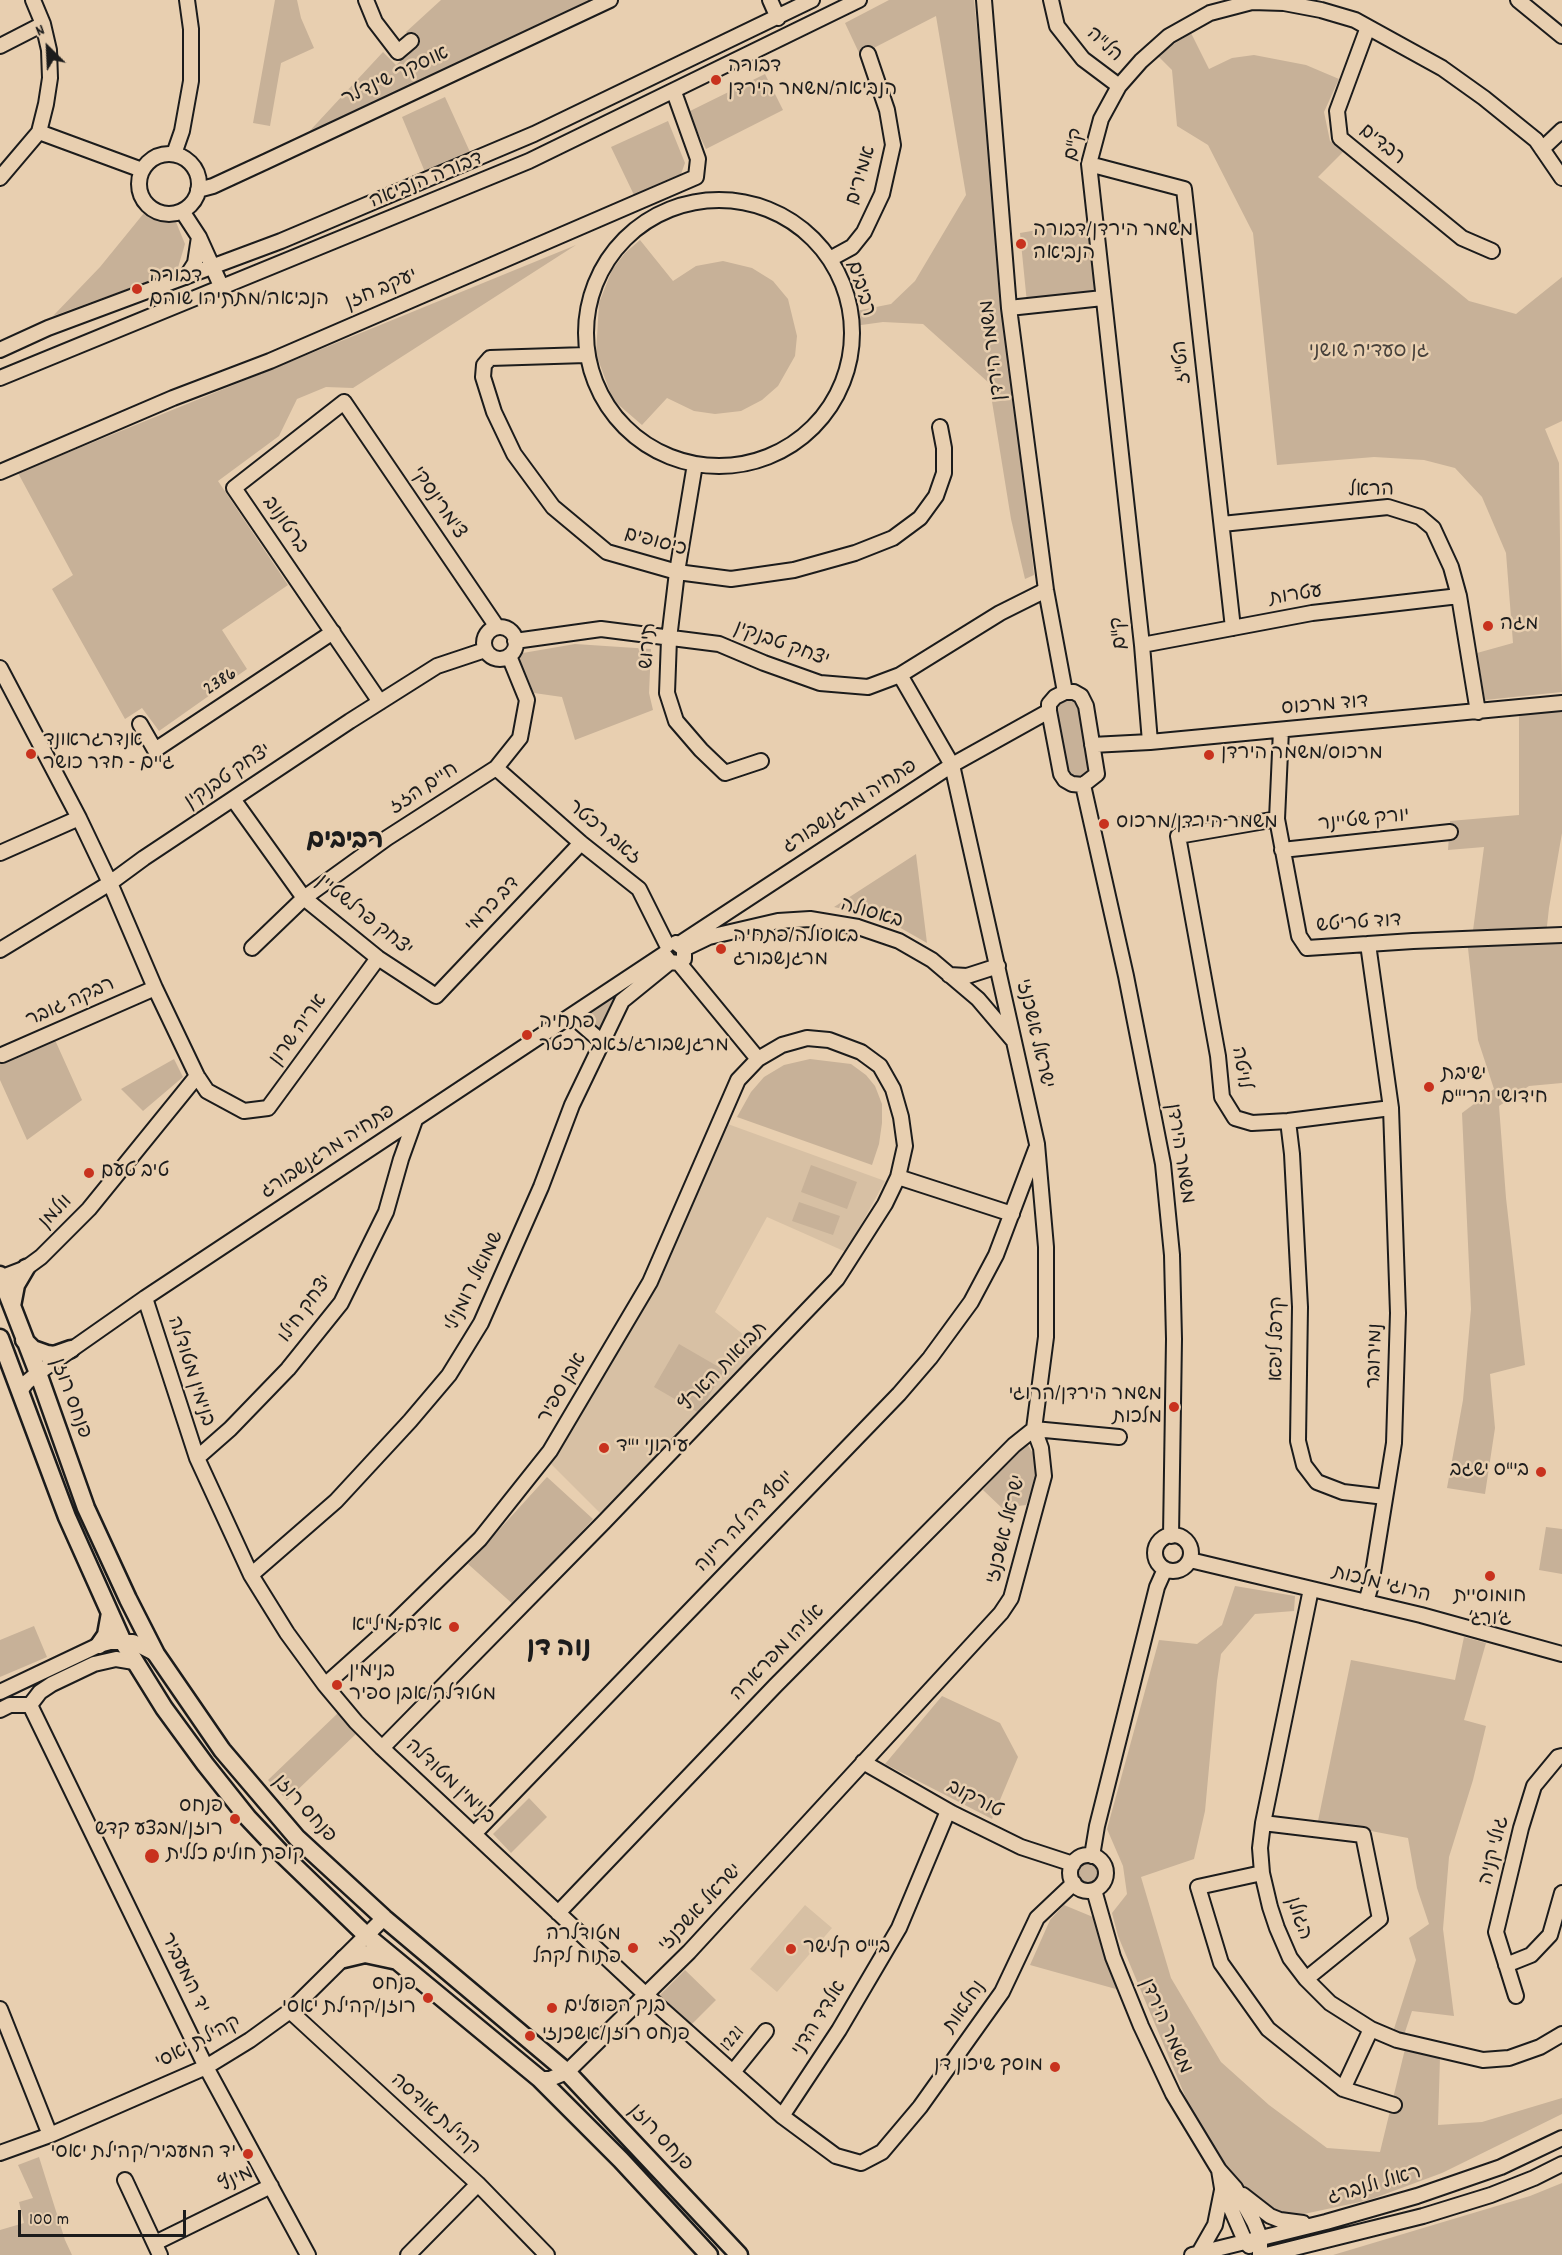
<!DOCTYPE html>
<html>
<head>
<meta charset="utf-8">
<style>
	body { margin:0 }
	#map { position:relative; width:1562px; height:2255px; overflow:hidden; background:#e8cfb0; font-family:Dekko,sans-serif }
	canvas { display:block }
	.north { position:absolute; left:18px; top:18px; width:60px; height:60px; -webkit-text-stroke:4px #e8cfb0; paint-order:stroke; rotate:336deg; font-size:16px; font-weight:700; line-height:24px; text-align:center; color:#1c1c1c }
	.north::after { content:''; display:block; margin:auto; width:21px; height:27px; background:#1c1c1c; clip-path:polygon(50% 0,100% 100%,50% 72%,0 100%) }
	.scale { position:absolute; left:18px; top:2210px; width:168px; height:27px; box-sizing:border-box; border:3px solid #1c1c1c; border-top:0; padding-left:8px; font-size:18px; line-height:21px; white-space:nowrap; color:#1c1c1c; -webkit-text-stroke:4px #e8cfb0; paint-order:stroke }
</style>
</head>
<body>
<div id="map">
<canvas width="1562" height="2255"></canvas>
<div class="north">N</div>
<div class="scale">100 m</div>
</div>
<script>
const context = document.querySelector('canvas').getContext('2d');
context.lineJoin = 'round';
function fill(path, color) { context.fillStyle = color; context.fill(path, 'evenodd'); }
const toPath = rows => new Path2D(rows.map(r => 'M' + r).join(''));
function stroke(path, color, width, dash) { context.strokeStyle = color; context.lineWidth = width; context.lineCap = dash ? 'butt' : 'round'; context.setLineDash(dash || []); context.stroke(path); }
function label(font, color, halo, rows, align = 'center') {
  context.font = font + ' Dekko,"Playpen Sans Hebrew",sans-serif'; context.lineWidth = 5; context.setLineDash([]); context.textBaseline = 'middle'; context.strokeStyle = halo; context.fillStyle = color; for (const [text, x, y, turn = 0] of rows) {
    context.save(); context.translate(x, y); context.rotate((+turn || 0) * Math.PI / 180); context.textAlign = isNaN(turn) ? turn : align; if (halo) context.strokeText(text, 0, 0); context.fillText(text, 0, 0); context.restore();
  }
}
fill(toPath([
	[725,1123,885,1181,846,1252,767,1217,715,1312,764,1351,603,1516,549,1462,557,1451],
	[805,1905,832,1928,777,1992,750,1969]
]), '#d7c0a4');
fill(toPath([
	[275,0,297,0,301,18,314,48,281,63,270,126,253,123],
	[441,0,599,0,305,136,383,52,396,65,416,47,406,32],
	[889,0,974,0,1034,575,1025,579,1011,519,989,383,923,324,883,322,854,326,851,312,891,304,915,281,966,195,936,16,860,55,845,23],
	[1191,33,1209,69,1232,58,1254,55,1306,65,1339,79,1324,112,1330,141,1344,151,1318,177,1469,301,1516,314,1562,277,1562,421,1545,429,1559,463,1562,692,1485,700,1477,653,1513,643,1506,553,1482,497,1455,468,1424,460,1374,457,1277,465,1253,233,1208,145,1177,126,1172,70,1157,55],
	[765,74,783,110,706,149,688,112],
	[445,97,470,152,425,172,402,117],
	[668,121,685,163,681,174,634,195,611,147],
	[144,213,162,221,176,222,185,244,177,271,53,316,100,267],
	[1089,221,1094,293,1027,303,1020,233],
	[640,240,673,281,696,266,723,261,752,268,773,281,788,299,797,336,795,356,778,386,762,400,741,411,715,414,694,411,667,398,642,425,613,400,596,354,599,303,612,270,625,253],
	[576,245,353,388,326,387,297,399,279,436,218,481,288,585,222,630,247,669,159,731,142,708,125,719,52,589,73,575,18,473],
	[575,644,651,649,649,693,653,710,575,740,562,697,534,693,517,654],
	[1066,699,1073,700,1080,706,1091,770,1084,776,1074,778,1066,773,1056,711,1058,704],
	[1562,709,1562,833,1549,908,1546,935,1562,934,1562,1083,1529,1086,1499,1106,1506,1198,1525,1365,1490,1374,1495,1428,1485,1494,1447,1488,1463,1400,1471,1309,1462,1113,1494,1089,1478,1040,1467,939,1472,938,1484,847,1448,850,1450,821,1519,815,1519,714],
	[916,854,927,943,883,918,834,907],
	[666,962,611,1005,599,1033,577,1015],
	[55,1040,82,1100,27,1140,0,1080,0,1063],
	[174,1059,183,1077,143,1111,121,1089],
	[810,1059,851,1064,866,1075,875,1086,882,1104,882,1123,879,1144,872,1165,737,1117,751,1092,764,1077,784,1065],
	[811,1165,857,1182,847,1209,801,1192],
	[799,1202,840,1216,833,1235,792,1221],
	[679,1344,724,1370,699,1413,654,1387],
	[1028,1445,1035,1457,1037,1476,1026,1505,1002,1508,983,1490,1015,1454],
	[547,1477,593,1519,515,1606,468,1564],
	[1546,1527,1562,1529,1562,1574,1539,1570],
	[1235,1586,1295,1596,1294,1611,1255,1614,1221,1654,1217,1681,1205,1811,1194,1859,1141,1877,1171,1978,1221,2062,1269,2105,1327,2148,1380,2152,1405,2049,1440,2057,1438,2125,1482,2122,1562,2098,1562,2114,1442,2173,1369,2200,1290,2217,1265,2207,1227,2169,1191,2110,1118,1936,1112,1913,1127,1894,1123,1866,1107,1829,1159,1640,1197,1644,1222,1625],
	[34,1626,47,1657,0,1677,0,1640],
	[1464,1637,1486,1643,1464,1720,1486,1726,1473,1780,1449,1857,1443,1929,1454,2016,1412,2011,1403,2038,1392,2035,1416,1960,1409,1938,1429,1924,1417,1888,1408,1838,1318,1821,1351,1660,1455,1680],
	[942,1696,1000,1723,1018,1757,992,1819,885,1764],
	[338,1713,357,1733,287,1800,268,1780],
	[529,1798,547,1817,511,1853,493,1834],
	'1074 1873a14 14 0 1 1 28 0a14 14 0 1 1-28 0Z',
	[1064,1905,1093,1917,1123,1991,1030,1965,1050,1920],
	[685,1970,716,2000,691,2025,660,1995],
	[39,2157,65,2240,72,2255,0,2255,0,2230,24,2223,19,2202,33,2198,18,2165],
	[1562,2183,1562,2255,1333,2255,1530,2196]
]), '#c7b198');
const minor = toPath([
	[366,0,375,22,398,52,411,41],
	[770,0,778,18],
	[984,0,1009,308,1046,590,1065,692],
	[1051,0,1057,26,1083,59,1119,86],
	[1518,0,1562,36],
	[1368,27,1337,111,1340,138,1462,238,1492,251],
	[0,46,43,24],
	[39,132,142,170],
	[1542,149,1562,130],
	[174,154,182,131,191,81,191,29,187,0],
	'139 184a30 30 0 1 1 60 0a30 30 0 1 1-60 0Z',
	[1089,164,1184,189,1233,628],
	[0,178,39,132,46,104,50,78,49,50,43,24,33,0],
	[198,190,213,186,267,161,610,0],
	'586 333a133 133 0 1 1 266 0a133 133 0 1 1-266 0Z',
	[182,211,199,237,222,288],
	[830,259,852,247,864,232,882,194,893,145,887,110,868,54],
	[186,277,195,263,199,237],
	[1009,308,1103,298],
	[0,350,48,328,281,241,534,134,812,0],
	[586,355,490,358,484,365,483,377,494,412,514,454,553,507,607,552,677,572,731,579,794,570,855,553,893,538,920,518,936,496,944,473,944,448,940,427],
	[0,378,529,161,859,0],
	[695,464,677,572,669,639,667,693,676,721,701,750,725,773,761,761],
	[0,472,173,398,270,361,696,177,698,159,674,92],
	[1222,524,1388,507,1420,517,1433,528,1451,567,1459,596,1478,712],
	'484 643a16 16 0 1 1 32 0a16 16 0 1 1-32 0Z',
	[515,641,601,629,656,636,719,644,764,663,820,683,868,687,900,675,1000,613,1046,590],
	[1142,645,1312,613,1459,596],
	[0,668,79,818,110,883,155,988,197,1076,207,1091,244,1111,268,1108,378,958],
	[1065,692,1074,692,1081,696,1086,706,1097,774,1083,785,1072,784,1065,780,1061,774,1049,711,1049,704,1055,697,1065,692],
	[380,702,234,488,344,402,497,627],
	[140,724,155,750,333,632],
	[1281,730,1277,819,1299,936,1307,948,1413,941,1562,935],
	[1150,742,1142,645,1089,164,1101,119,1119,86,1141,61,1169,36,1210,13,1252,2,1284,3,1321,10,1355,20,1442,68,1484,98,1536,140,1562,178],
	[1092,745,1150,742,1562,703],
	[496,768,581,843,639,889,667,945],
	[1083,785,1126,976,1163,1164,1172,1255,1174,1339,1171,1536],
	[233,799,304,898,378,958,436,996,581,843],
	[1277,819,1178,836,1218,1056,1222,1097,1235,1118,1252,1123,1288,1121,1391,1108,1368,944],
	[1282,850,1450,832],
	[0,853,79,818],
	[676,943,684,949,684,959,679,963],
	[679,944,952,765,1049,711],
	[252,948,304,898,387,838,496,768,520,738,527,700,509,656],
	[686,948,709,937,778,921,810,919,858,927,899,941,932,960,978,999,1012,1039],
	[0,950,110,883,144,858,350,721,437,666,485,650],
	[665,956,670,962,679,963,758,1059],
	[949,975,967,976,998,966],
	[572,1016,602,1042],
	[2,1055,155,988],
	[1288,1121,1292,1154,1300,1307,1298,1441,1304,1465,1317,1482,1343,1492,1385,1497],
	[898,1177,1012,1214],
	[0,1278,26,1268,41,1257,89,1209,197,1076],
	[145,1298,197,1458,251,1575,287,1633,325,1685,356,1722,382,1748,645,1994,782,2116,836,2156,861,2163,882,2152,920,2107,1002,1992,1037,1918,1074,1883],
	[20,1391,27,1382,38,1373,145,1298,664,954],
	[1034,1429,1119,1437],
	[197,1458,230,1429,288,1369,341,1303,386,1212,401,1159,415,1120],
	'1155 1553a18 18 0 1 1 36 0a18 18 0 1 1-36 0Z',
	[1190,1560,1421,1615,1562,1654],
	[251,1575,336,1501,410,1421,449,1375,481,1323,541,1187,572,1105,622,1001,670,962],
	[1311,1589,1263,1823,1260,1848,1262,1873,1270,1907,1277,1928,1290,1958,1306,1979,1330,2003,1371,2029,1397,2040,1483,2060,1509,2058,1540,2047,1562,2034],
	[1366,1602,1371,1585,1394,1443,1398,1313,1391,1108],
	[325,1685,392,1625,480,1539,550,1451,650,1282,738,1080,758,1059,782,1045,807,1038,829,1040,861,1052,880,1066,893,1089,901,1117,905,1146,898,1177,885,1204,837,1279,604,1522,382,1748],
	[0,1692,99,1645,110,1642,133,1642,156,1654],
	[30,1705,206,2067,308,2255],
	[30,1705,40,1692,52,1684,94,1664,116,1659,134,1662],
	[0,1710,10,1705,30,1705],
	[863,1762,952,1813,1021,1847,1073,1864],
	[1263,1823,1363,1835,1380,1919,1306,1979],
	[474,1834,899,1394,930,1358,971,1302,996,1255,1036,1149],
	'1070 1873a18 18 0 1 1 36 0a18 18 0 1 1-36 0Z',
	[1092,1856,1097,1826,1157,1587,1165,1569],
	[1262,1873,1198,1887,1221,1963,1268,2029,1343,2089,1371,2029],
	[1094,1890,1113,1957,1141,2026,1173,2094,1219,2170,1235,2188,1254,2222,1260,2237,1260,2255],
	[558,1913,775,1686,1014,1445,1034,1429],
	[1506,1965,1531,1955,1550,1935,1562,1893],
	[1516,1996,1496,1932,1521,1828,1534,1786,1558,1757,1562,1756],
	[0,2009,50,2135],
	[290,2011,478,2184,547,2255],
	[733,2072,766,2031],
	[540,2079,550,2079,567,2072,689,1952,1001,1613,1011,1598,1044,1476,1041,1448,1034,1429,1046,1337,1046,1247,1037,1144,952,765,900,675],
	[1343,2089,1394,2105],
	[782,2116,839,2030,899,1928,948,1811],
	[0,2153,50,2135,206,2067,250,2040,290,2011,384,1918],
	[1219,2170,1222,2188,1245,2241,1249,2246],
	[125,2180,160,2255],
	[1243,2195,1270,2216,1280,2220,1303,2223],
	[155,2243,271,2186],
	[1199,2253,1215,2225,1222,2190],
	[408,2255,478,2184],
	[1192,2255,1326,2222,1417,2196,1501,2167,1562,2138],
	[1266,2255,1423,2216,1491,2195,1534,2178,1562,2164]
]);
const major = toPath([
	[0,1275,38,1373,86,1508,128,1599,156,1654,222,1750,297,1838,384,1918,567,2072,739,2255],
	[12,1306,16,1285,26,1268],
	[0,1338,67,1517,123,1642,164,1708,205,1764,248,1818,282,1854,367,1936,540,2079,621,2160,709,2255],
	[24,1340,33,1349,47,1354,54,1355,71,1349],
	[99,1645,106,1635,110,1613],
	[344,1959,365,1954,393,1960]
]);
stroke(minor, '#1c1c1c', 18);
stroke(major, '#1c1c1c', 21);
stroke(minor, '#e8cfb0', 14);
stroke(major, '#e8cfb0', 16);
for (const [x, y, r, color] of [
	[716,80,6,"#c8321e"],
	[1021,244,6,"#c8321e"],
	[137,289,6,"#c8321e"],
	[1488,626,6,"#c8321e"],
	[31,754,6,"#c8321e"],
	[1209,755,6,"#c8321e"],
	[1104,824,6,"#c8321e"],
	[721,949,6,"#c8321e"],
	[527,1035,6,"#c8321e"],
	[1429,1087,6,"#c8321e"],
	[89,1173,6,"#c8321e"],
	[1174,1407,6,"#c8321e"],
	[604,1448,6,"#c8321e"],
	[1541,1472,6,"#c8321e"],
	[1490,1576,6,"#c8321e"],
	[454,1627,6,"#c8321e"],
	[337,1685,6,"#c8321e"],
	[235,1819,6,"#c8321e"],
	[152,1856,8,"#c8321e"],
	[633,1948,6,"#c8321e"],
	[791,1949,6,"#c8321e"],
	[428,1998,6,"#c8321e"],
	[552,2008,6,"#c8321e"],
	[530,2036,6,"#c8321e"],
	[1055,2067,6,"#c8321e"],
	[248,2154,6,"#c8321e"]
]) { const dot = new Path2D(); dot.arc(x, y, r, 0, 2 * Math.PI); context.fillStyle = color; context.fill(dot); stroke(dot, '#e8cfb0', 2); }
label('20px', '#1c1c1c', '#e8cfb0', [
	["הל\"ה",1103,46,43],
	["אוסקר שינדלר",396,78,-25],
	["ק\"ם",1076,145,-79],
	["רבדים",1381,146,39],
	["אמירים",863,176,-73],
	["דבורה הנביאה",427,182,-22],
	["רביבים",859,289,73],
	["יעקב חזן",382,291,-23],
	["משמר הירדן",995,350,-97],
	["הט\"ז",1184,362,-96],
	["הראל",1371,492,-1],
	["צ'מרינסקי",437,504,56],
	["ברטונוב",284,526,55],
	["כיסופים",655,544,15],
	["עטרות",1296,597,-9],
	["ק\"ם",1121,633,-96],
	["תירוש",650,646,-86],
	["יצחק טבנקין",781,646,20],
	["2386",221,683,-33],
	["דוד מרכוס",1325,707,-5],
	["יצחק טבנקין",229,778,-34],
	["חיים הזז",425,790,-33],
	["פתחיה מרגנשבורג",851,808,-33],
	["יורק שטיינר",1364,822,-6],
	["זאב רכטר",603,834,40],
	["דב כרמי",494,906,-47],
	["באסולה",871,915,16],
	["יצחק פרלשטיין",363,917,39],
	["דוד טריטש",1359,925,-4],
	["רבקה גובר",71,1004,-24],
	["אריה שרון",300,1031,-54],
	["ישראל אשכנזי",1033,1034,77],
	["לויטה",1239,1068,82],
	["פתחיה מרגנשבורג",329,1153,-33],
	["משמר הירדן",1178,1154,81],
	["וולמן",57,1213,-46],
	["שמואל רומנילי",476,1282,-64],
	["יצחק חילו",307,1310,-54],
	["קרפל ליפא",1279,1339,-89],
	["נמירובר",1377,1356,-88],
	["תבואות הארץ",725,1368,-46],
	["בנימין מטודלה",189,1372,72],
	["אבן ספיר",564,1389,-60],
	["פנחס רוזן",69,1399,70],
	["יוסף דה לה ריינה",746,1523,-46],
	["ישראל אשכנזי",1008,1530,-76],
	["הרוגי מלכות",1381,1586,14],
	["אליהו מפרארה",779,1654,-46],
	["בנימין מטודלה",449,1783,43],
	["טורקוב",974,1801,27],
	["פנחס רוזן",303,1810,48],
	["גולי קניה",1496,1851,-76],
	["ישראל אשכנזי",702,1909,-47],
	["הגולן",1297,1919,71],
	["יד המעביר",183,1974,64],
	["נחלאות",966,2008,-55],
	["אלדד הדני",821,2019,-58],
	["משמר הירדן",1164,2027,66],
	["1221",734,2040,-51],
	["קהילת יאסי",199,2044,-28],
	["קהילת אודסה",434,2116,42],
	["פנחס רוזן",659,2139,47],
	["מינץ",237,2181,-26],
	["ראול ולנברג",1375,2187,-16]
]);
label('20px', '#1c1c1c', '#e8cfb0', [
	["דבורה",728,68],
	["הנביאה/משמר הירדן",728,91],
	["משמר הירדן/דבורה",1033,232],
	["הנביאה",1033,255],
	["דבורה",149,278],
	["הנביאה/מתתיהו שוהם",149,301],
	["מגה",1500,626],
	["אנדרגראונד",43,742],
	["ג'ים - חדר כושר",43,765],
	["מרכוס/משמר הירדן",1221,755],
	["משמר הירדן/מרכוס",1116,824],
	["באסולה/פתחיה",733,938],
	["מרגנשבורג",733,961],
	["פתחיה",539,1024],
	["מרגנשבורג/זאב רכטר",539,1047],
	["ישיבת",1441,1076],
	["חידושי הרי\"ם",1441,1099],
	["טיב טעם",101,1173],
	["משמר הירדן/הרוגי",1162,1396,"right"],
	["מלכות",1162,1419,"right"],
	["עירוני י\"ד",616,1448],
	["בי\"ס ישגב",1529,1472,"right"],
	["חומוסיית",1490,1598,"center"],
	["ג׳ורג׳",1490,1621,"center"],
	["אדם-מיל\"א",442,1627,"right"],
	["בנימין",349,1673],
	["מטודלה/אבן ספיר",349,1696],
	["פנחס",223,1808,"right"],
	["רוזן/מבצע קדש",223,1831,"right"],
	["קופת חולים כללית",166,1856],
	["מטודלרה",621,1936,"right"],
	["פתוח לקהל",621,1959,"right"],
	["בי\"ס קלישר",803,1949],
	["פנחס",416,1986,"right"],
	["רוזן/קהילת יאסי",416,2009,"right"],
	["בנק הפועלים",564,2008],
	["פנחס רוזן/אשכנזי",542,2036],
	["מוסך שיכון דן",1043,2067,"right"],
	["יד המעביר/קהילת יאסי",236,2154,"right"]
], 'left');
label('20px', '#47413b', '#e8cfb0', [
	["גן סעדיה שושני",1369,353]
]);
label('bold 26px', '#1c1c1c', '#e8cfb0', [
	["רביבים",345,843],
	["נוה דן",559,1651]
]);
</script>
</body>
</html>
